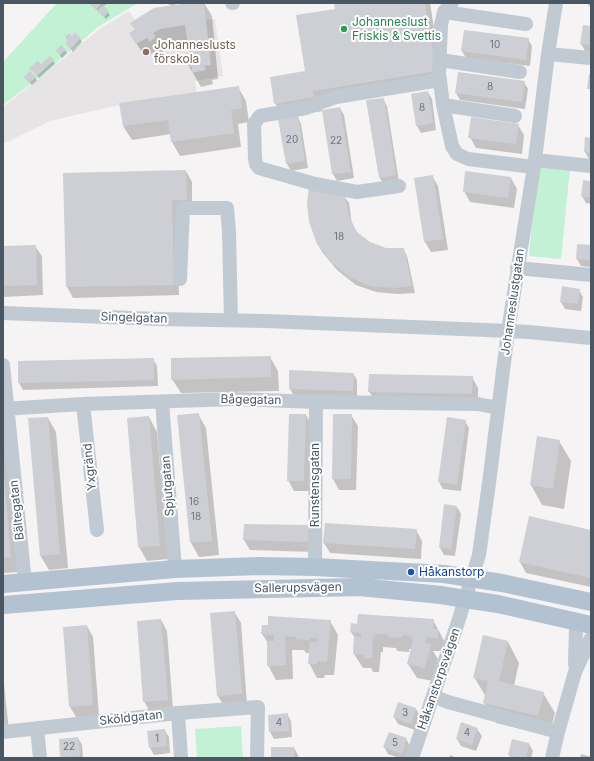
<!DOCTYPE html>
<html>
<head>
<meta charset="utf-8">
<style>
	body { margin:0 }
	#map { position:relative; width:594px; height:761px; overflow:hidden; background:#f5f3f3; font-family:Inter,sans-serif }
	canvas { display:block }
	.frame { position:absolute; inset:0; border:4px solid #4a5661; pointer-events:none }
</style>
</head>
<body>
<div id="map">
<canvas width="594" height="761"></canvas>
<div class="frame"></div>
</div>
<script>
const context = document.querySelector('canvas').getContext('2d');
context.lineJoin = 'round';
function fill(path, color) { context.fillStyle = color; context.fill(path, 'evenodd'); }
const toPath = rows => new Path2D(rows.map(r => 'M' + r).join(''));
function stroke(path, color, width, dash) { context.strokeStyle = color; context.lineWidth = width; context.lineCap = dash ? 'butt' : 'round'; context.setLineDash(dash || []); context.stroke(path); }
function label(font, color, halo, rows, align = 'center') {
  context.font = font + ' Inter,sans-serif'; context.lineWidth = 4; context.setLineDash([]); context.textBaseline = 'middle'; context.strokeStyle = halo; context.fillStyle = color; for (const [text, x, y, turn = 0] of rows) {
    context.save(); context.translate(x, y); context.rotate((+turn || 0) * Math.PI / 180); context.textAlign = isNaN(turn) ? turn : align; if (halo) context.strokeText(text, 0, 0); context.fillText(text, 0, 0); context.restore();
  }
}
fill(toPath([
	[188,3,204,3,206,20,215,19,223,76,195,81,197,93,119,105,50,121,3,144,3,107,101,28,129,11,135,20]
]), '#e6e4e5');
fill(toPath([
	[57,3,138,3,98,27,42,75,3,105,3,62],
	[537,165,570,168,561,259,529,256],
	[241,726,243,758,197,758,195,729]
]), '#c3f1d5');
fill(toPath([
	[90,3,107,3,103,7,110,15,106,19],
	[166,3,178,3,172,6,204,3,212,16,218,79,212,80,213,84,201,87,186,61,186,54,190,53,188,40,168,43,161,47,163,51,159,56,156,51,145,57,130,33,172,6],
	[338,3,430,3,443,85,321,105,322,111,340,108,344,115,354,178,337,181,333,174,323,111,297,115,301,124,308,168,291,171,287,164,280,120,284,119,275,103,306,72],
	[587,3,591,3,591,7,590,7],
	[591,27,591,52,585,51,581,44],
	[66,37,80,39,82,42,73,52,66,43,68,41],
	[528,39,532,46,530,66,466,58,462,51],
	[65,50,67,53,62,58,57,51],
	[53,61,55,64,39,78,31,68],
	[35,77,37,81,32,85,25,78],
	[524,82,528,89,525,109,460,100,456,93],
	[238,87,246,101,249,122,238,124,241,147,180,156,172,142,171,134,132,140,123,126,120,104],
	[428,92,432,99,436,130,421,133,417,126],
	[383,99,387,106,399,182,384,185,380,178],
	[518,125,524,135,522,154,476,148,470,137],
	[591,139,591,159,589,159,585,152],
	[186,171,192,182,192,210,177,211,179,295,73,298,67,287],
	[432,176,438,186,448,250,431,252,425,242],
	[511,178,517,189,514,208,470,202,464,191],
	[591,182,591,204,586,203,582,196],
	[344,196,349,203,352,224,357,234,369,243,386,249,403,249,407,256,415,293,397,294,376,292,356,285,337,270,322,252,318,244],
	[35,246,42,256,43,295,3,297,3,247],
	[591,246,591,267,581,266,577,259],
	[579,290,583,297,581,311,565,309,561,302],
	[270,357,278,371,279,391,181,393,172,379],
	[153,359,157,366,158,386,23,390,19,383],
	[353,373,357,380,357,398,294,396,290,389],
	[472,377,478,388,478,405,375,402,369,391],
	[198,414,206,428,219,555,199,557,191,543,178,416],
	[306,415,312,426,310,491,294,491,288,480],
	[351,415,358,426,356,490,339,490,333,479],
	[149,417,157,432,168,559,147,561,139,547,128,419],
	[48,418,56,432,68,568,49,570,40,555],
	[465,421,469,428,461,491,443,489,439,482],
	[3,429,19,572,3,573],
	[559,441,571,461,564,509,542,505,531,485],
	[457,507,461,514,455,556,444,555,440,548],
	[309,526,314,552,250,550,244,540],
	[416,530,422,541,421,559,330,553,324,543],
	[591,531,591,587,526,573,520,562],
	[235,613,241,623,247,704,224,706,218,696],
	[161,620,167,631,173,710,150,712,144,701],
	[433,620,446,644,446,651,433,651,438,659,433,681,417,678,408,664,412,649,409,649,409,652,397,651,396,648,383,647,383,652,381,652,379,672,373,672,371,668,363,668,354,654,355,638,351,632],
	[330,621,338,635,334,675,325,675,324,678,317,678,309,663,310,653,306,653,304,650,292,650,293,679,276,680,268,665,268,643,262,634],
	[87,626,93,637,99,716,76,717,70,707],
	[484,637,508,642,519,663,514,686,543,693,555,713,549,736,496,723,484,703,486,697,474,677],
	[3,674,9,731,3,731],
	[399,703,416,709,420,716,415,730,398,724,394,717],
	[287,714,291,721,292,737,274,739,270,732],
	[477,729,482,736,476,751,461,746,457,739],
	[165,731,169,737,170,753,154,755,150,748],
	[78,738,82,745,83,758,62,758,60,740],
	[406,739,410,746,406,758,399,758,388,754,384,747],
	[529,744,533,751,531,758,511,758,509,755],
	[294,748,298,755,298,758,272,758],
	[581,754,591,757,591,758,580,758],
	[450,755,458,758,449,758]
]), '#0003');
fill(toPath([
	[89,3,102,3,96,10],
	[188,3,204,3,211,65,204,66,206,70,192,73,192,67,190,67,190,60,185,61,185,53,189,53,185,25,160,29,153,33,156,36,150,42,147,38,136,44,129,33,135,30,130,23,154,8],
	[334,3,425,3,436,71,313,91,314,97,274,104,270,77,305,71,296,15,335,9],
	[103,5,109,11,104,17,97,10],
	[583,25,591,26,591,45,580,44],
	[464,30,529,38,526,60,461,51],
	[75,32,81,38,71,49,65,43,68,40,65,37,69,33,72,36],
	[61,45,66,50,60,55,55,51],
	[50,56,54,60,37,76,29,68,38,61,41,64],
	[30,71,36,77,29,83,24,77],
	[458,72,525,81,522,102,455,93],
	[589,74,591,74,591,89,587,89],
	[239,86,242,108,231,110,234,133,171,142,168,120,123,126,119,103],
	[428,91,433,123,416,126,411,94],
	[384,98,396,175,379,178,366,100],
	[340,107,351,172,332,174,322,110],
	[298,116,305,161,286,164,278,119],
	[471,117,519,124,516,144,468,138],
	[585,137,591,138,591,153,584,152],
	[186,170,187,200,172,200,174,285,66,287,63,173],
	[465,171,511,177,508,198,463,192],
	[433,175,443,239,424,242,414,178],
	[583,180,591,181,591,197,581,197],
	[309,187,345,195,349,216,357,232,370,242,386,248,404,248,412,286,393,288,371,286,351,278,332,263,317,244,309,222,307,203],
	[577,244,591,245,591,260,576,259],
	[36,245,37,285,3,286,3,246],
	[562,286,580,289,578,304,560,302],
	[271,356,271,377,171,380,171,358],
	[154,358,154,380,18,383,18,361],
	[289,370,354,373,353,391,289,389],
	[369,374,473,376,472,394,368,392],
	[199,413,212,541,190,543,177,415],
	[289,414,306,414,304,481,287,481],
	[333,414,352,414,351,479,332,479],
	[149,416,160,546,138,547,127,418],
	[48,417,60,554,40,556,28,418],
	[447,417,466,420,457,485,438,482],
	[537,436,560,440,553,489,530,485],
	[4,475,11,558,3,558,3,476],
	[444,504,457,506,451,549,439,548],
	[529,516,591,530,591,578,519,562],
	[325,523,417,529,415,549,323,543],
	[244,524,309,525,309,542,243,540],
	[235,611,242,694,217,696,210,613],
	[358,614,434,619,433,629,438,629,438,638,426,637,425,643,431,644,425,668,407,664,413,640,411,639,412,636,402,635,401,638,388,637,388,634,375,634,375,638,373,638,372,658,364,658,364,655,353,654,354,636,361,637,361,633,350,632,351,623,357,624],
	[268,616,331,620,327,662,317,661,317,664,308,664,310,642,317,642,317,638,309,638,309,640,296,639,297,637,285,636,286,665,267,666,267,641,274,641,274,635,261,634,262,625,268,625],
	[161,619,168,700,143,702,137,621],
	[87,625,93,705,69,707,63,627],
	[483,635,508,641,499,681,544,692,538,716,483,703,488,681,473,678],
	[398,702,416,708,411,724,393,717],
	[288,713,289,731,269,732,268,715],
	[461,722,478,728,472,745,456,739],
	[165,729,167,746,149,748,147,731],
	[389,732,407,738,402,754,383,747],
	[78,737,80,756,60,757,59,739],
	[512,739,529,743,526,758,520,758,508,755],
	[271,747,294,747,294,758,271,758]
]), '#cdcfd5');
stroke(toPath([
	[232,3,233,3],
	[452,3,444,12,441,25,439,73,443,105,452,146,457,154,468,159,534,167],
	[444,12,526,24],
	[548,54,591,58],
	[440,60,520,72],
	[443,105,515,116],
	[535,160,591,166],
	[399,186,357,192,315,184,259,168,256,164,255,158,254,124,260,116,306,108,336,97,440,80],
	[517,268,591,275],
	[180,279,183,208,227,208,229,232,231,320],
	[3,313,158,319,266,321,486,330,529,332,591,338],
	[3,365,25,583],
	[162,402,175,569],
	[83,404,97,530],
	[3,409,83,404,236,399,316,402,478,404,498,408],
	[315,567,316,402],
	[575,664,576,629,578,622],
	[433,696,448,702,558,732],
	[178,713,181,758],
	[37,728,40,758],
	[3,732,178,713,258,707,257,758],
	[412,758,458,622,479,555,489,483,508,331,535,160,548,54,556,3],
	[552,758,558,732,575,672,591,638]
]), '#c1cad2', 14);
stroke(toPath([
	[3,584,175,569,260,566,315,567,444,574,502,583,591,602],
	[3,605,178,591,359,587,441,595,465,599,498,604,591,625]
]), '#b3c2d1', 18);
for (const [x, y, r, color] of [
	[344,29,4,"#2e9e5b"],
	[146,52,4,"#8d6e63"],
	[411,572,4,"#1a4fb4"]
]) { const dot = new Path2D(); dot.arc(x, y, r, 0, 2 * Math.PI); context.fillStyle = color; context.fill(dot); stroke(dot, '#fff', 1.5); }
label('10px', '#6b747e', null, [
	["10",495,45],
	["8",490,87],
	["8",422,108],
	["20",292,140],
	["22",336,141],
	["18",339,237],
	["16",194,502],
	["18",196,517],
	["3",405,713],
	["4",279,723],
	["4",467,733],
	["1",157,739],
	["5",395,743],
	["22",69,747]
]);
label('12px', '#27864d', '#fff', [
	["Johanneslust",352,22],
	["Friskis & Svettis",352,36]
], 'left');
label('12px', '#785e54', '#fff', [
	["Johanneslusts",154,45],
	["förskola",154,59]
], 'left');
label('12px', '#4a5661', '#fff', [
	["Johanneslustgatan",513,302,-82],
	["Singelgatan",134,318,2],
	["Bågegatan",251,400,1],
	["Yxgränd",90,467,-96],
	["Runstensgatan",315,485,-90],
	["Spjutgatan",168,486,-94],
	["Bältegatan",17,510,-96],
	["Sallerupsvägen",298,588,-1],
	["Håkanstorpsvägen",439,679,-71],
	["Sköldgatan",131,718,-6]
]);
label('12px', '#164399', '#fff', [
	["Håkanstorp",419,572]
], 'left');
</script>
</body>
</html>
